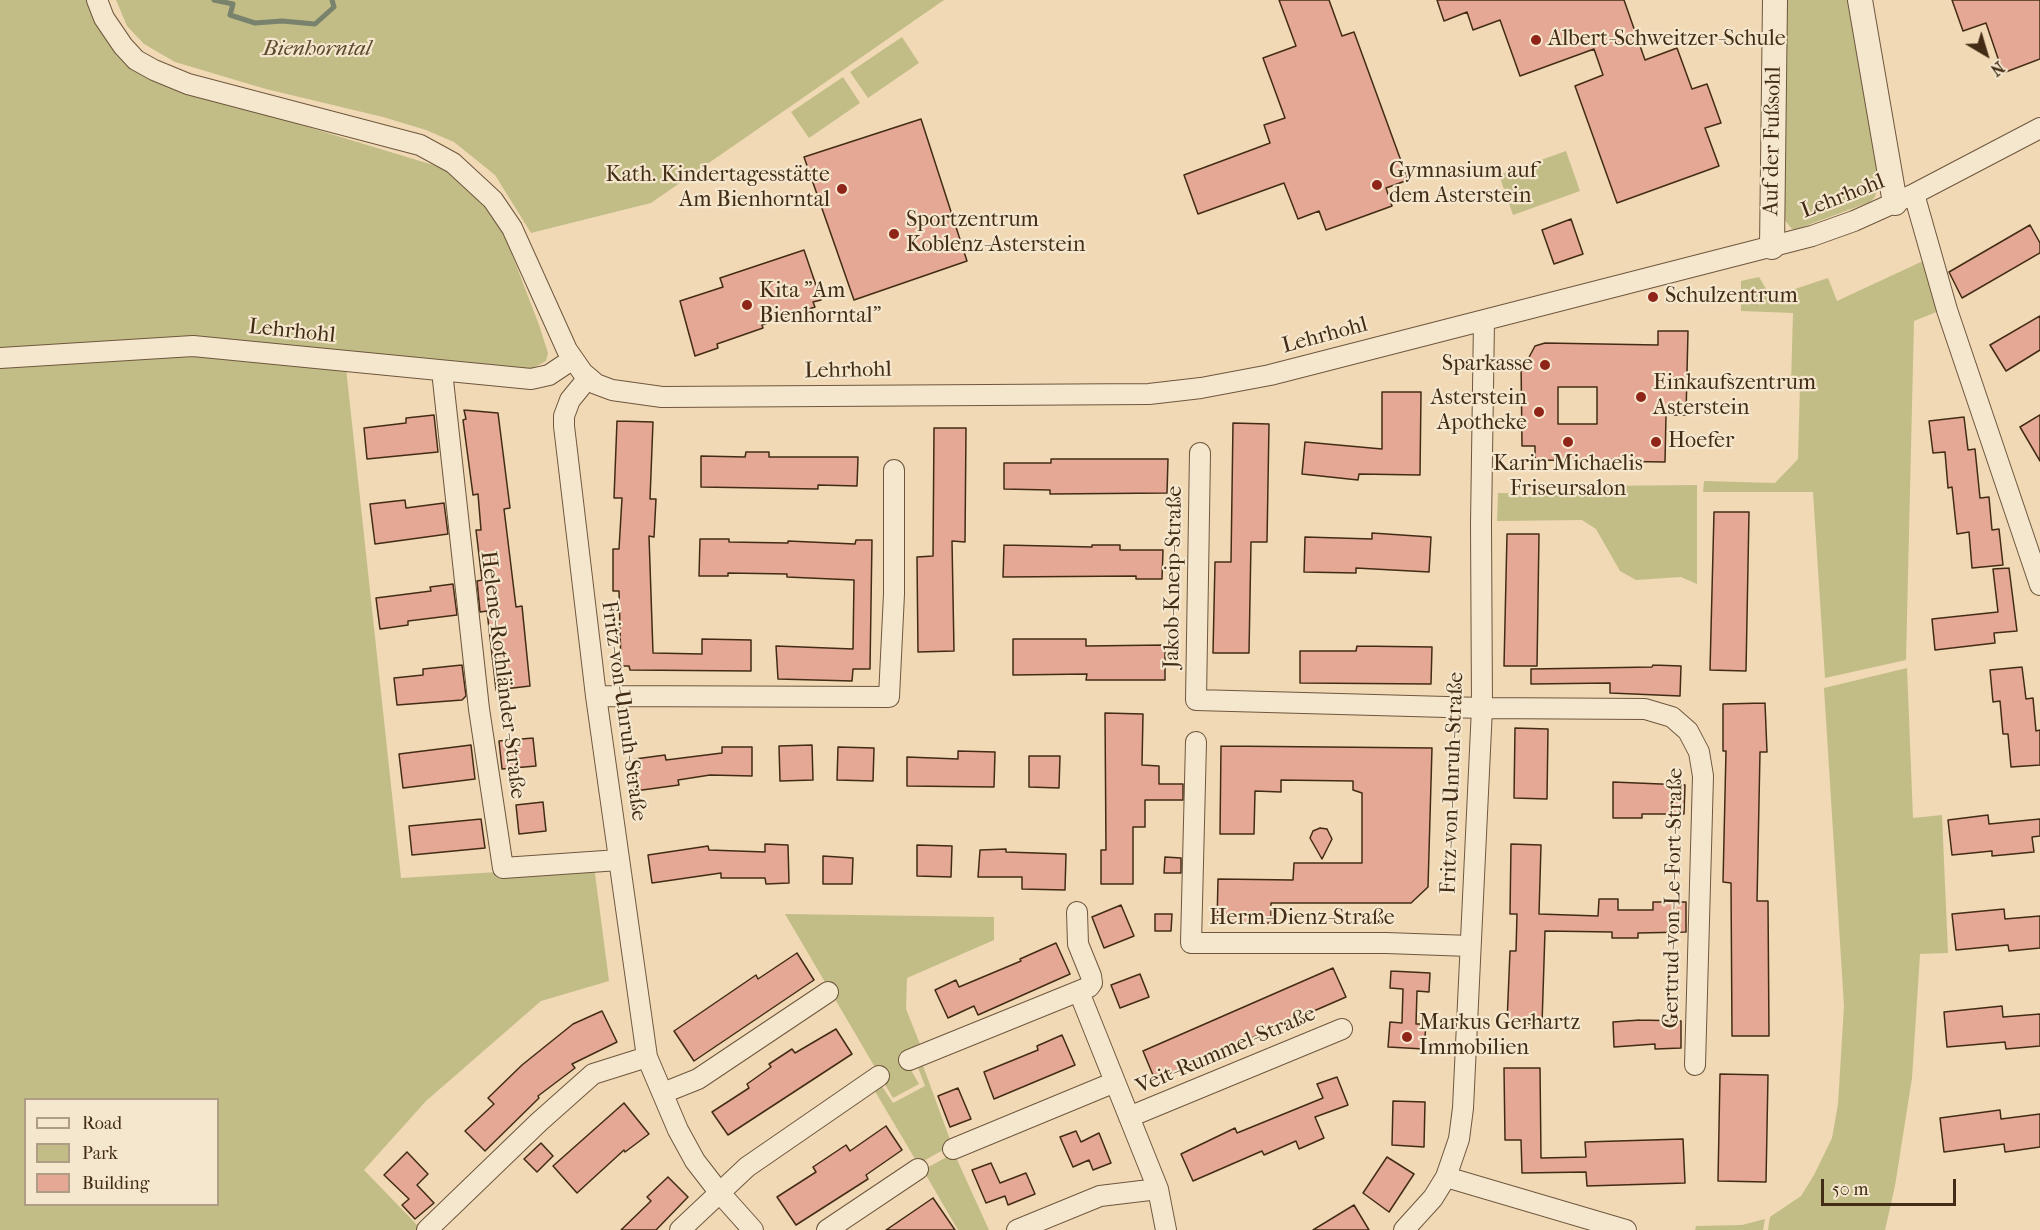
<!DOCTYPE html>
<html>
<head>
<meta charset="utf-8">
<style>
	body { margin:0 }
	#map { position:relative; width:2040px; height:1230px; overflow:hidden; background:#f0d9b4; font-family:"IM FELL French Canon",serif }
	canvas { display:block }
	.legend { position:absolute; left:24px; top:1098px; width:195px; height:108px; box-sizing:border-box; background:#f5e6ce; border:2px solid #ae9c84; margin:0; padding:8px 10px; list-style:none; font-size:18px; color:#432c15 }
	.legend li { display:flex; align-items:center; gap:12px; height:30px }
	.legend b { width:30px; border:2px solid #ae9c84 }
	.north { position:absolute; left:1956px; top:24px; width:60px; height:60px; -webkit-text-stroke:4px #f5e6ce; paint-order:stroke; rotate:142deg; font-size:16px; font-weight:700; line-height:24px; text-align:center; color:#432c15 }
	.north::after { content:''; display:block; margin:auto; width:21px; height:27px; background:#432c15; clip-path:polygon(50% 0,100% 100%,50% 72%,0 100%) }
	.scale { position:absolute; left:1821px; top:1179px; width:135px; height:27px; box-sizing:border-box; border:3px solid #432c15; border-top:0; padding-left:8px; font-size:18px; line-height:21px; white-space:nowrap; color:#432c15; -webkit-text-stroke:4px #f5e6ce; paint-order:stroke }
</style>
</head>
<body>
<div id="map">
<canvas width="2040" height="1230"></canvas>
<ul class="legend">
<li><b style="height:8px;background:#f5e6ce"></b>Road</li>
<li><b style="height:16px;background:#c2bd87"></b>Park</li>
<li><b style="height:16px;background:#e4a894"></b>Building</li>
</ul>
<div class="north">N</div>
<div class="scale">50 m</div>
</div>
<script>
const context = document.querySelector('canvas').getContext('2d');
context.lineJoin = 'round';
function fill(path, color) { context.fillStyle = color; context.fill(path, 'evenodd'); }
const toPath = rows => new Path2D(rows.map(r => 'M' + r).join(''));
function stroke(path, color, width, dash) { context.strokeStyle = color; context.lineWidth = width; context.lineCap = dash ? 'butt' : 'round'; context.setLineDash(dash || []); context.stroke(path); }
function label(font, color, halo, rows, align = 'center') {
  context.font = font + ' "IM FELL French Canon",serif'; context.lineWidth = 4.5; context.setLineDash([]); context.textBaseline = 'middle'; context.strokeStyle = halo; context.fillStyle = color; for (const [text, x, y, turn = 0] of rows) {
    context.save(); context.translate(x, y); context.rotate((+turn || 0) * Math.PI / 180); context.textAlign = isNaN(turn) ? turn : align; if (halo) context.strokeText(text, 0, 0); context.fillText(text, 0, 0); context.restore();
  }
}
fill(toPath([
	[0,0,88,0,105,37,132,67,255,111,453,171,485,201,505,236,539,325,548,353,546,361,529,370,319,350,0,350],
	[116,0,944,0,651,203,531,233,495,175,454,142,426,130,383,117,266,89,175,62,144,44,127,26],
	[1783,0,1853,0,1879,184,1875,197,1870,202,1797,229,1792,229,1783,218],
	[902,37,919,63,868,98,850,72],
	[843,77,860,103,809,138,791,112],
	[1566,151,1580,191,1513,215,1499,175],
	[1923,261,1939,311,1914,321,1906,660,1825,678,1813,492,1703,492,1704,481,1775,483,1798,459,1800,385,1791,385,1793,313,1741,311,1741,281,1759,277,1771,297,1828,278,1837,301],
	[191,351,346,368,401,878,594,866,609,981,541,1001,426,1101,364,1170,420,1228,418,1230,0,1230,0,367],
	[26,1100,218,1100,218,1204,26,1204],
	[1697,485,1697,584,1681,577,1636,580,1620,571,1596,529,1582,520,1497,521,1498,493,1589,495,1598,486],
	[1907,668,1913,818,1942,815,1948,953,1920,954,1912,1078,1895,1186,1885,1230,1768,1230,1770,1217,1801,1196,1814,1175,1832,1138,1838,1104,1844,1006,1824,688],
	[785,914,994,917,994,940,907,978,906,1009,922,1049,904,1058,919,1084,893,1098],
	[922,1063,952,1145,918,1164,873,1088,880,1083,893,1103,925,1086,917,1065],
	[954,1153,989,1230,958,1230,923,1170],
	[1765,1219,1763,1230,1695,1230,1696,1226,1742,1225]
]), '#c2bd87');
stroke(toPath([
	[214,0,233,4,230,15,255,23,282,21,315,24,334,7,332,0]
]), '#78826d', 5);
const building = toPath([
	[1279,0,1329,0,1342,36,1354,32,1408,180,1386,188,1392,206,1326,230,1319,211,1298,219,1284,183,1198,214,1184,175,1270,143,1264,125,1285,118,1263,58,1296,46,1279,0],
	[1437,0,1624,0,1645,60,1677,48,1692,89,1707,84,1721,123,1705,128,1719,166,1617,203,1575,86,1603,75,1594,49,1520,76,1500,20,1473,30,1467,12,1444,21,1437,0],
	[1952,0,2040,0,2040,59,2003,73,1986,23,1963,31,1952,0],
	[921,119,967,261,854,300,804,157,921,119],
	[1571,219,1583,254,1554,264,1542,230,1571,219],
	[2030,225,2040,243,2040,253,1962,298,1949,272,2030,225],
	[804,250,821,300,813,302,815,307,762,325,763,328,717,344,718,348,695,356,680,301,723,287,720,278,804,250],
	[2040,316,2040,350,2006,371,1990,345,2040,316],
	[1658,331,1688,331,1686,415,1666,415,1665,462,1535,460,1535,446,1522,446,1521,360,1527,361,1535,346,1545,343,1658,345,1658,331],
	[1558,387,1597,387,1597,424,1558,424,1558,387],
	[1382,392,1421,392,1420,475,1359,474,1358,480,1302,474,1305,442,1382,449,1382,392],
	[464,410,498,413,510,508,504,509,516,607,522,606,530,686,496,690,487,611,480,612,477,581,482,580,476,530,481,530,478,494,473,495,463,420,466,419,464,410],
	[434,415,438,452,367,459,364,428,406,423,406,418,434,415],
	[2040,415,2040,461,2020,427,2040,415],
	[1964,417,1968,450,1975,449,1980,498,1989,497,1992,530,1999,529,2003,565,1972,568,1969,532,1957,534,1952,487,1948,488,1945,452,1933,453,1929,421,1964,417],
	[617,421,653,422,650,499,656,499,654,537,649,536,653,653,702,654,702,639,751,640,751,671,630,670,629,666,621,666,619,591,613,591,613,549,619,549,622,498,614,498,617,421],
	[1233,423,1269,424,1267,542,1251,542,1249,653,1213,653,1215,562,1231,562,1233,423],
	[934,428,966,428,965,542,952,541,954,651,918,652,917,557,933,556,934,428],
	[746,452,769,452,769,457,858,457,857,486,818,485,818,489,701,487,701,456,745,457,746,452],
	[1051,459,1168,459,1167,493,1050,494,1050,490,1004,489,1004,463,1051,463,1051,459],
	[405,500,406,508,444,503,448,534,375,544,370,504,405,500],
	[1714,512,1749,512,1746,671,1710,670,1714,512],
	[1372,533,1431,537,1429,572,1356,568,1356,573,1304,572,1305,537,1372,539,1372,533],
	[1507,534,1539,534,1537,666,1504,666,1507,534],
	[700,539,729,539,729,542,788,543,788,541,855,544,856,540,872,540,870,669,853,669,852,681,778,679,776,646,853,649,854,580,787,577,787,574,728,573,728,576,699,576,700,539],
	[1004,545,1092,547,1092,545,1120,545,1120,550,1163,550,1162,579,1136,579,1136,576,1003,577,1004,545],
	[2009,568,2017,631,1994,633,1995,643,1935,650,1932,619,1998,612,1993,569,2009,568],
	[453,584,457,615,408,621,408,625,380,629,376,598,431,591,430,587,453,584],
	[1013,639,1086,639,1086,646,1165,645,1165,680,1086,680,1087,674,1013,675,1013,639],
	[1357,646,1432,647,1431,684,1300,683,1300,651,1356,651,1357,646],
	[462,665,466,696,462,700,397,705,394,678,423,675,423,669,462,665],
	[1653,665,1681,666,1680,696,1610,693,1610,683,1531,684,1531,669,1652,667,1653,665],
	[2022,667,2026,699,2033,698,2036,731,2040,730,2040,765,2011,767,2008,734,2003,734,2000,701,1993,702,1990,670,2022,667],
	[1765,703,1767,752,1760,752,1757,901,1768,901,1769,1036,1732,1036,1731,883,1723,882,1726,751,1723,751,1723,704,1765,703],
	[1105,713,1143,714,1142,765,1159,766,1159,784,1183,784,1183,800,1145,800,1145,827,1133,827,1133,884,1101,884,1101,850,1106,850,1105,713],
	[1515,728,1548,729,1547,799,1514,798,1515,728],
	[533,738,536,766,502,769,499,741,533,738],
	[471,745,475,779,403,788,399,754,471,745],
	[812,745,813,780,780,781,779,746,812,745],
	[1221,746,1432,748,1428,887,1411,903,1271,903,1271,923,1217,923,1218,879,1293,880,1294,863,1362,863,1362,793,1353,790,1353,781,1281,780,1281,792,1255,791,1254,834,1220,834,1221,746],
	[722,747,752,747,752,776,710,775,678,780,679,785,635,791,631,766,636,765,635,759,665,755,666,760,722,753,722,747],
	[838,747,874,748,873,781,837,780,838,747],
	[958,751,995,752,994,787,907,786,907,757,958,759,958,751],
	[1029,756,1060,756,1059,788,1029,787,1029,756],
	[1613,782,1685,785,1684,814,1642,814,1642,818,1613,818,1613,782],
	[543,802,546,831,519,834,516,805,543,802],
	[1988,815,1989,824,2040,819,2040,836,2032,837,2034,852,1992,856,1992,851,1952,855,1948,820,1988,815],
	[481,819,485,848,412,855,409,826,481,819],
	[1320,828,1327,829,1332,839,1322,859,1310,838,1313,831,1320,828],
	[765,844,788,845,789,883,766,884,765,878,721,878,721,873,652,883,648,855,708,846,709,850,765,852,765,844],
	[1511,844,1541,845,1539,914,1598,916,1599,899,1618,899,1618,910,1653,910,1653,902,1686,902,1686,932,1638,933,1638,938,1612,938,1612,932,1545,931,1542,1024,1507,1023,1510,951,1516,951,1517,914,1510,914,1511,844],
	[917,845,952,846,951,877,917,876,917,845],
	[1006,849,1006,852,1066,854,1065,890,1022,889,1022,877,978,877,980,850,1006,849],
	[823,856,853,858,852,884,823,884,823,856],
	[1165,857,1181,858,1181,873,1164,873,1165,857],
	[1121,905,1134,936,1104,948,1092,917,1121,905],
	[2004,909,2005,919,2040,916,2040,948,2009,951,2008,945,1956,950,1952,914,2004,909],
	[1155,914,1172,914,1171,931,1155,931,1155,914],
	[1056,943,1070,974,978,1015,974,1006,948,1018,935,990,956,980,959,987,1021,961,1020,959,1056,943],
	[797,953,814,980,694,1061,674,1031,756,975,758,979,797,953],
	[1333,968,1346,997,1155,1080,1143,1051,1333,968],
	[1391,971,1430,973,1429,992,1417,991,1416,1024,1426,1024,1424,1049,1388,1047,1390,1022,1402,1023,1403,989,1390,988,1391,971],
	[1140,974,1149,997,1120,1008,1111,985,1140,974],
	[2002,1006,2003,1017,2040,1014,2040,1046,2006,1049,2005,1042,1947,1047,1944,1012,2002,1006],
	[602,1011,617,1042,572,1064,575,1068,538,1096,539,1098,485,1151,465,1131,494,1104,488,1098,522,1065,573,1024,602,1011],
	[1640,1020,1681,1021,1681,1048,1655,1049,1655,1044,1614,1047,1613,1022,1640,1020],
	[836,1029,852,1054,728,1135,712,1112,749,1088,747,1084,771,1067,769,1064,792,1049,795,1053,836,1029],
	[1062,1035,1075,1065,994,1099,984,1072,1038,1050,1037,1046,1062,1035],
	[1504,1068,1540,1068,1541,1158,1586,1157,1585,1142,1683,1139,1685,1183,1587,1186,1586,1172,1522,1173,1521,1140,1505,1140,1504,1068],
	[1720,1074,1768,1075,1766,1182,1718,1181,1720,1074],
	[1337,1077,1348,1105,1315,1117,1324,1138,1299,1149,1296,1141,1264,1155,1262,1151,1193,1181,1181,1154,1235,1128,1237,1133,1323,1098,1317,1084,1337,1077],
	[958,1088,971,1119,950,1127,938,1096,958,1088],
	[1393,1101,1425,1102,1424,1147,1392,1145,1393,1101],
	[624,1103,649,1134,625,1152,624,1150,577,1193,553,1166,624,1103],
	[2000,1110,2001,1119,2040,1114,2040,1147,2005,1152,2004,1144,1944,1152,1940,1118,2000,1110],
	[886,1126,902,1150,866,1175,868,1179,796,1225,777,1197,816,1172,813,1167,846,1145,850,1151,886,1126],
	[1076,1131,1081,1142,1099,1133,1111,1163,1093,1170,1089,1160,1073,1167,1060,1137,1076,1131],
	[541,1143,553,1156,537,1172,524,1159,541,1143],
	[407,1152,428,1174,417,1185,434,1203,415,1219,402,1205,409,1199,384,1175,407,1152],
	[1387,1157,1414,1174,1389,1212,1363,1193,1387,1157],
	[991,1163,1000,1183,1026,1173,1035,1194,1008,1205,1005,1196,986,1203,972,1170,991,1163],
	[668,1177,688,1197,656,1230,621,1230,651,1201,647,1197,668,1177],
	[933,1198,955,1230,886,1230,933,1198],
	[1354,1205,1369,1230,1313,1230,1354,1205]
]);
fill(building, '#e4a894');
stroke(building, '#432c15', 1.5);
const minor = toPath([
	[97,0,104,18,123,46,136,60,154,70,188,84,420,145,453,163,493,200,512,228,567,350,583,373,596,384,612,390,662,397,1149,394,1201,388,1270,375,1812,236,1854,221,1914,194,2040,128],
	[1914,194,1947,310,2040,585],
	[0,358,193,346,531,379,549,375,573,359],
	[442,371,479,709,503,868,619,860],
	[588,378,570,400,564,416,564,426,596,696,647,1057,678,1130,695,1161,719,1192,753,1230],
	[1200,453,1196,700,1482,708,1645,709,1672,717,1688,731,1699,752,1703,776,1695,1065],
	[596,696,889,697,894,594,894,470],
	[1196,742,1191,943,1386,943,1470,946],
	[1079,992,1158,1189,1166,1230],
	[909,1060,1089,987,1092,983,1091,976,1078,944,1077,912],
	[663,1093,698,1079,828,992],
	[1129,1117,1342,1029],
	[953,1149,1115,1082],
	[1446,1177,1626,1230],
	[427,1230,539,1122,593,1074,647,1057],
	[680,1230,747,1167,879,1076],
	[827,1230,918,1169],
	[1017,1230,1100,1196,1158,1189],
	[1404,1230,1433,1198,1446,1177,1459,1139,1463,1108,1482,708,1481,524,1484,320]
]);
const tertiary = toPath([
	[1860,0,1895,203],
	[1772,247,1775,0]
]);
stroke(minor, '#6e573d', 22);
stroke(tertiary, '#6e573d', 26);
stroke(minor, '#f5e6ce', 20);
stroke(tertiary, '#f5e6ce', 24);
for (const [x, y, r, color] of [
	[1536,40,6,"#8f2418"],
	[1377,185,6,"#8f2418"],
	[842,189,6,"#8f2418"],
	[894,234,6,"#8f2418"],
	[1653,297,6,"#8f2418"],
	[747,305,6,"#8f2418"],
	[1545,365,6,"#8f2418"],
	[1641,397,6,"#8f2418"],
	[1539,412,6,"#8f2418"],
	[1568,442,6,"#8f2418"],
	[1656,442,6,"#8f2418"],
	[1407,1037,6,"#8f2418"]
]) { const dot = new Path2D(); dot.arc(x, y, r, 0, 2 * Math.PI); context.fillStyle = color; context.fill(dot); stroke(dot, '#f5e6ce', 2); }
label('22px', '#432c15', '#f5e6ce', [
	["Albert-Schweitzer-Schule",1548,40],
	["Gymnasium auf",1389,172],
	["dem Asterstein",1389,197],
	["Kath. Kindertagesstätte",830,176,"right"],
	["Am Bienhorntal",830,201,"right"],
	["Sportzentrum",906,221],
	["Koblenz-Asterstein",906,246],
	["Kita \"Am",759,292],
	["Bienhorntal\"",759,317],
	["Schulzentrum",1665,297],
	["Sparkasse",1533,365,"right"],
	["Einkaufszentrum",1653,384],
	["Asterstein",1653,409],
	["Asterstein",1527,399,"right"],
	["Apotheke",1527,424,"right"],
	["Hoefer",1668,442],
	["Karin Michaelis",1568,465,"center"],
	["Friseursalon",1568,490,"center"],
	["Markus Gerhartz",1419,1024],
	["Immobilien",1419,1049]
], 'left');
label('italic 22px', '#5c492c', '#f5e6ce', [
	["Bienhorntal",317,50]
]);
label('22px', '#432c15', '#f5e6ce', [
	["Auf der Fußsohl",1773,141,-89],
	["Lehrhohl",1843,197,-21],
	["Lehrhohl",292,332,6],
	["Lehrhohl",1325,336,-15],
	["Lehrhohl",848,371,-1],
	["Jakob-Kneip-Straße",1174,577,-89],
	["Helene-Rothländer-Straße",502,675,83],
	["Fritz-von-Unruh-Straße",623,711,82],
	["Fritz-von-Unruh-Straße",1453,783,-88],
	["Gertrud-von-Le-Fort-Straße",1674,898,-89],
	["Herm-Dienz-Straße",1302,919],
	["Veit-Rummel-Straße",1226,1051,-23]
]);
</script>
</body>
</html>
